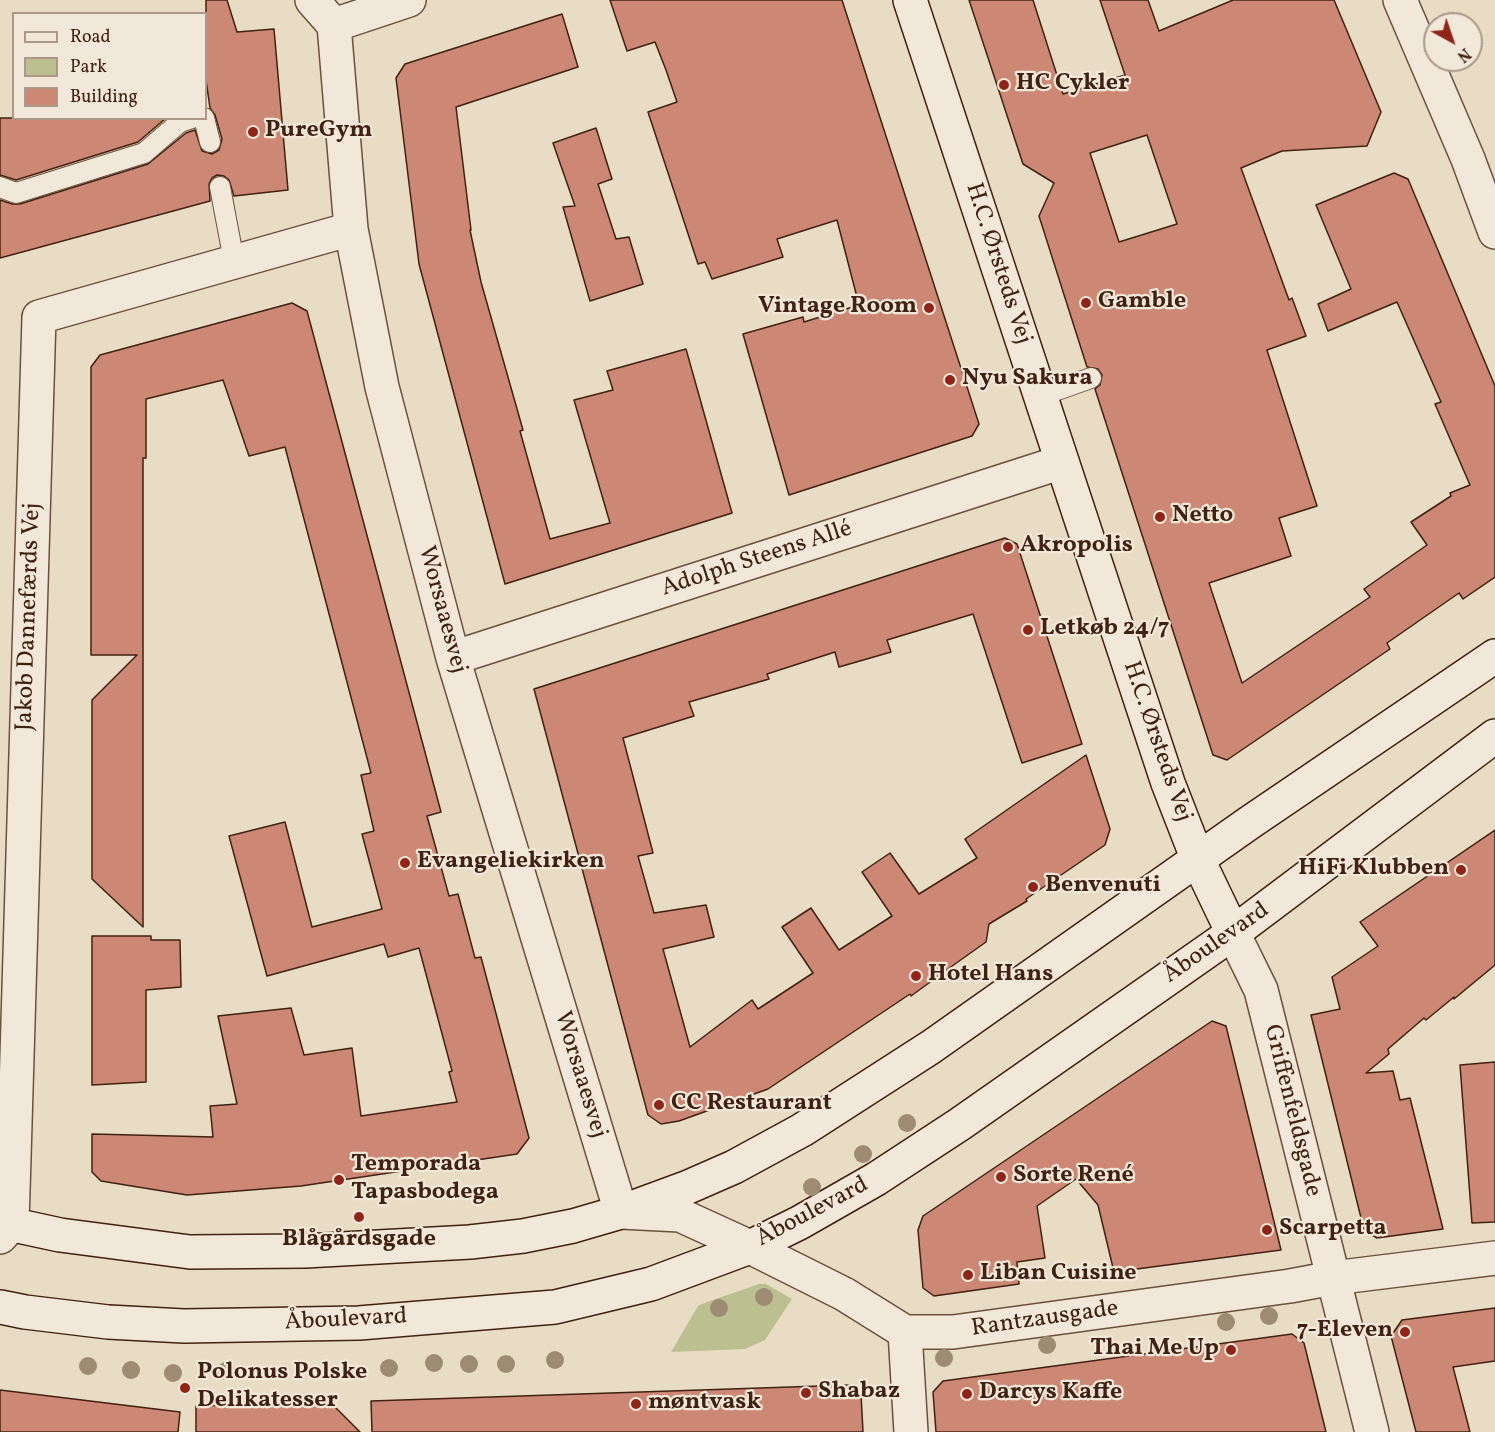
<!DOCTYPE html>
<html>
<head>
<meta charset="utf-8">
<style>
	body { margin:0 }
	#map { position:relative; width:1495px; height:1432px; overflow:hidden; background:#e9dcc4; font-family:Vollkorn,serif }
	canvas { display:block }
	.legend { position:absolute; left:12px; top:12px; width:195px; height:108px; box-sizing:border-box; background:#f1e8d9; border:2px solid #ab9889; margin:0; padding:8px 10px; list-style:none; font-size:18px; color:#412111 }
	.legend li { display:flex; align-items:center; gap:12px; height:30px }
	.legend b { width:30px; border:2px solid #ab9889 }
	.north { position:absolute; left:1423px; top:12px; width:60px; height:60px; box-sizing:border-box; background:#f1e8d9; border:2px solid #ab9889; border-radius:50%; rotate:140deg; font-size:16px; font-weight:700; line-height:24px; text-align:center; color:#412111 }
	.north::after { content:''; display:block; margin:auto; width:21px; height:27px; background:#8f2418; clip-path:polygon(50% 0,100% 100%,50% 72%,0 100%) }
</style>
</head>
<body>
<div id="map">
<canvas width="1495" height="1432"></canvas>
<ul class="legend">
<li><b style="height:8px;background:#f1e8d9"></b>Road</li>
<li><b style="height:16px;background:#bcbf90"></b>Park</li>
<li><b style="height:16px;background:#cc8875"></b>Building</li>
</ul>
<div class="north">N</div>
</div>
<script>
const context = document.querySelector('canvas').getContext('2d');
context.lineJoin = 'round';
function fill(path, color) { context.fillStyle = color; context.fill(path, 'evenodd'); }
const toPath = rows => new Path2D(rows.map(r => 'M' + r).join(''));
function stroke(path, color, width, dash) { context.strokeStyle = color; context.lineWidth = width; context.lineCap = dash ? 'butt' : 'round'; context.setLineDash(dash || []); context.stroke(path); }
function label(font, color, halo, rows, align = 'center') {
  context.font = font + ' Vollkorn,serif'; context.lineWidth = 4.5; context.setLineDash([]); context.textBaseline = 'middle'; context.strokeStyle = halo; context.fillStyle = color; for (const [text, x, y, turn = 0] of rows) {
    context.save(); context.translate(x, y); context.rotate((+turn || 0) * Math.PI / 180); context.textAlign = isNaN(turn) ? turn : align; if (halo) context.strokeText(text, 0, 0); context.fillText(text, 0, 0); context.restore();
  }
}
fill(toPath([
	[759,1284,766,1284,792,1299,765,1340,745,1349,671,1352,698,1306,707,1302]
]), '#bcbf90');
const building = toPath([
	[206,0,227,0,237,32,274,29,288,190,234,196,229,180,224,176,217,175,212,178,209,184,210,201,0,258,0,200,12,204,20,204,148,164,186,133,195,130,202,151,212,154,219,150,222,139,215,115,210,108,206,80,206,0],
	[610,0,842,0,979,424,972,436,789,495,743,334,803,317,804,322,859,305,837,220,777,239,783,257,712,279,705,262,698,264,648,112,677,102,666,70,655,42,627,51,610,0],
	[969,0,1033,0,1063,94,1125,75,1100,0,1148,0,1159,31,1233,0,1334,0,1381,112,1367,146,1282,151,1241,168,1289,300,1292,298,1306,336,1267,350,1317,506,1279,518,1291,556,1209,583,1242,683,1370,597,1364,589,1427,545,1411,522,1451,496,1450,493,1470,485,1435,404,1441,402,1397,302,1328,331,1318,304,1351,289,1316,205,1394,173,1408,179,1495,386,1495,577,1463,599,1459,593,1387,643,1390,649,1227,760,1213,755,1095,389,1100,385,1102,375,1098,369,1087,367,1039,216,1054,183,1023,164,969,0],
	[1147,135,1177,224,1119,242,1090,153,1147,135],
	[562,14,578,67,456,107,471,230,470,230,481,282,523,430,520,431,550,539,610,523,574,400,613,390,607,371,686,349,732,513,505,584,419,264,396,78,405,64,562,14],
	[0,118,166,118,138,142,16,180,0,175,0,118],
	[596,128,612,179,598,184,616,239,629,237,643,284,590,301,563,207,575,206,553,143,596,128],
	[292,303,307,311,441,812,427,816,449,896,458,894,475,958,481,957,529,1138,517,1154,301,1186,187,1195,101,1181,92,1172,92,1134,213,1137,210,1106,237,1104,218,1016,291,1008,304,1055,352,1048,361,1116,457,1102,449,1072,452,1071,419,948,388,957,384,944,267,976,229,836,285,822,312,927,382,909,362,834,374,831,361,775,371,773,285,447,249,456,223,380,146,399,146,458,143,458,143,927,92,879,92,700,137,655,91,655,91,367,100,355,292,303],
	[1005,538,1017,544,1082,744,1022,763,973,614,887,640,891,652,839,667,835,652,767,674,769,679,689,702,694,716,623,738,653,853,638,856,654,913,706,905,714,937,663,949,690,1047,752,1000,758,1009,813,973,782,927,811,908,839,950,892,916,862,872,890,853,919,894,977,858,965,839,1086,755,1110,829,1105,845,1026,899,1027,901,989,924,986,942,955,964,911,996,910,994,768,1089,679,1121,661,1124,648,1115,534,689,1005,538],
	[1495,830,1495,965,1454,999,1454,997,1426,1020,1424,1018,1388,1049,1389,1054,1366,1073,1393,1071,1400,1100,1410,1098,1443,1229,1377,1238,1364,1230,1311,1015,1340,1009,1332,977,1378,946,1360,922,1495,830],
	[92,936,151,936,151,940,180,940,181,987,146,990,146,1082,92,1085,92,936],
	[1212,1021,1226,1026,1281,1250,1114,1272,1098,1205,1076,1179,1037,1206,1045,1258,1017,1262,1019,1284,934,1296,923,1288,918,1230,923,1216,1212,1021],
	[1495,1062,1495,1222,1472,1223,1460,1065,1495,1062],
	[1495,1308,1495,1361,1453,1367,1470,1432,1416,1432,1391,1336,1402,1320,1495,1308],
	[1292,1334,1304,1343,1326,1432,936,1432,933,1392,943,1381,1292,1334],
	[850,1385,861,1394,863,1432,372,1432,371,1401,850,1385],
	[0,1390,180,1412,178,1432,0,1432,0,1390],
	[330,1402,360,1432,196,1432,196,1406,330,1402]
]);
fill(building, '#cc8875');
stroke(building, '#412111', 1.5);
const lane = toPath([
	[204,118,210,142],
	[0,187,16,193,144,153,180,122,192,118],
	[220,187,234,261],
	[1040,396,1091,378]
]);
const street = toPath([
	[312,0,334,25,351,229,382,387,453,658,621,1212,680,1215,750,1247,844,1294,905,1332,953,1332,1290,1286,1333,1278,1495,1258],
	[1400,0,1468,159,1495,232],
	[334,25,409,0],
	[453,658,1062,462],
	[1233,933,1261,990,1372,1432],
	[0,1237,12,1224,39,317,351,229],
	[905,1332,911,1432]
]);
const secondary = toPath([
	[910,0,1168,783,1198,860,1233,933],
	[0,1222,60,1235,190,1252,305,1251,470,1242,523,1236,573,1226,621,1212,686,1188,734,1167,802,1130,931,1047,1249,823,1495,656],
	[0,1307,25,1312,108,1322,184,1326,359,1323,555,1307,651,1284,750,1247,799,1223,876,1179,960,1124,1233,933,1495,736]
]);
stroke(lane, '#6b503e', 22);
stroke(street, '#6b503e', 36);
stroke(secondary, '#412111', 36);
stroke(lane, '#f1e8d9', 20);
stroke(street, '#f1e8d9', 33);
stroke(secondary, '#f1e8d9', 33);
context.fillStyle = '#9e8b73';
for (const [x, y] of [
	[907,1123],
	[863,1154],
	[812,1187],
	[764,1297],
	[719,1308],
	[1269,1316],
	[1226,1322],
	[1047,1345],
	[944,1358],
	[555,1360],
	[434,1363],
	[469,1364],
	[506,1364],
	[88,1366],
	[389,1368],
	[131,1370],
	[226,1371],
	[173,1373]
]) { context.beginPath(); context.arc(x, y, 9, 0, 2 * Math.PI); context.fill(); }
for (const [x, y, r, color] of [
	[1004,85,6,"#8f2418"],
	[253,132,6,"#8f2418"],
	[1086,303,6,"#8f2418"],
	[929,308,6,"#8f2418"],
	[950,380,6,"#8f2418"],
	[1160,517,6,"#8f2418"],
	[1008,547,6,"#8f2418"],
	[1028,630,6,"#8f2418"],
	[405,863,6,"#8f2418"],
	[1461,870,6,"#8f2418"],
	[1033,887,6,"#8f2418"],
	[916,976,6,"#8f2418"],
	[659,1105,6,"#8f2418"],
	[1001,1177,6,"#8f2418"],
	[339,1180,6,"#8f2418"],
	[359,1217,6,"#8f2418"],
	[1267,1230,6,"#8f2418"],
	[968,1275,6,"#8f2418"],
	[1405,1332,6,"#8f2418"],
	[1231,1350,6,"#8f2418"],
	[185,1388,6,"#8f2418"],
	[806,1393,6,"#8f2418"],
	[967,1394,6,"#8f2418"],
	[636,1404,6,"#8f2418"]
]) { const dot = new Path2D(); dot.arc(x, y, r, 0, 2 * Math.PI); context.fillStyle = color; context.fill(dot); stroke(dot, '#f1e8d9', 2); }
label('bold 24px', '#412111', '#f1e8d9', [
	["HC Cykler",1016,85],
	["PureGym",265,132],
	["Gamble",1098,303],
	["Vintage Room",917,308,"right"],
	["Nyu Sakura",962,380],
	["Netto",1172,517],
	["Akropolis",1020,547],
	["Letkøb 24/7",1040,630],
	["Evangeliekirken",417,863],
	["HiFi Klubben",1449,870,"right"],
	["Benvenuti",1045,887],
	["Hotel Hans",928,976],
	["CC Restaurant",671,1105],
	["Temporada",351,1166],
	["Tapasbodega",351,1194],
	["Sorte René",1013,1177],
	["Scarpetta",1279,1230],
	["Blågårdsgade",359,1241,"center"],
	["Liban Cuisine",980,1275],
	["7-Eleven",1393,1332,"right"],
	["Thai Me Up",1219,1350,"right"],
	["Polonus Polske",197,1374],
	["Delikatesser",197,1402],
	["Shabaz",818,1393],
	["Darcys Kaffe",979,1394],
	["møntvask",648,1404]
], 'left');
label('24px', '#412111', '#f1e8d9', [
	["H.C. Ørsteds Vej",997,264,72],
	["Adolph Steens Allé",757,560,-18],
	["Worsaaesvej",441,610,75],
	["Jakob Dannefærds Vej",30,617,-88],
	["H.C. Ørsteds Vej",1156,742,71],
	["Åboulevard",1217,944,-35],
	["Worsaaesvej",579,1075,73],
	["Griffenfeldsgade",1291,1111,76],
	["Åboulevard",813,1213,-28],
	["Rantzausgade",1045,1320,-8],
	["Åboulevard",346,1321,-3]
]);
</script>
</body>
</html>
